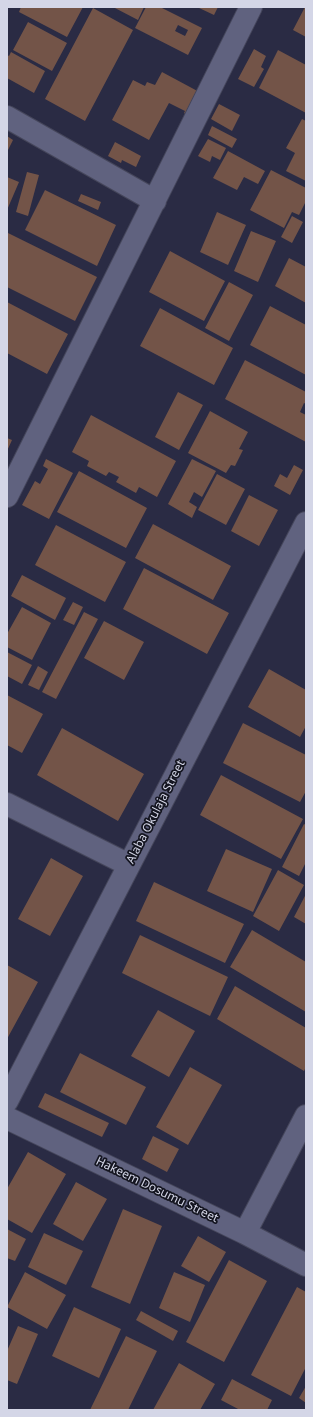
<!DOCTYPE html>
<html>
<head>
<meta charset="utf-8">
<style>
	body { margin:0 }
	#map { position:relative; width:313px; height:1417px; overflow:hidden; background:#2a2b44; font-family:"Noto Sans",sans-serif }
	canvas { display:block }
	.frame { position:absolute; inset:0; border:8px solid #d4d6e7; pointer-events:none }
</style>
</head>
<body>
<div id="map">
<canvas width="313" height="1417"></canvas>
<div class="frame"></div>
</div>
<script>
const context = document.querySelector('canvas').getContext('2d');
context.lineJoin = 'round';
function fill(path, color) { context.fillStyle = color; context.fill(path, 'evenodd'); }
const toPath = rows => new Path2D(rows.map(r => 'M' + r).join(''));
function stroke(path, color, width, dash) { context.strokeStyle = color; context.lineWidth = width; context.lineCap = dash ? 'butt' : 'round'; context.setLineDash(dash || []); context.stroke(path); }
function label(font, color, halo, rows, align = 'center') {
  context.font = font + ' "Noto Sans",sans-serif'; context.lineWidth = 3.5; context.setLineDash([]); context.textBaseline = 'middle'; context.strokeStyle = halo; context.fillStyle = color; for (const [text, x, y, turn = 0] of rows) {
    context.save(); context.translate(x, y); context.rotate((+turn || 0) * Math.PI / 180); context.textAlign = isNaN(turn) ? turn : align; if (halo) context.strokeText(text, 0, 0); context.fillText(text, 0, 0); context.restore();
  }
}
fill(toPath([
	[21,7,83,7,67,37,19,12],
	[113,7,144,7,138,20],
	[146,7,160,7,202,28,188,55,135,28],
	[178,25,188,30,185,36,175,31],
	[197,7,218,7,214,15],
	[305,7,306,7,306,37,293,30],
	[93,8,133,30,85,121,45,99],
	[28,22,67,43,52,71,13,50],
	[254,49,266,56,261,67,264,69,254,87,238,79],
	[278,50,306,65,306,113,259,88],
	[11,52,45,71,34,93,7,78,7,55,9,56],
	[162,72,203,94,190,117,184,113,185,111,169,103,149,140,112,120,133,80,145,86,147,82,155,85],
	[219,104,240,115,232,131,211,119],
	[302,119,306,121,306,181,286,171,295,153,286,148],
	[212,126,237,139,232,148,208,135],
	[7,136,13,140,7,152],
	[208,139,226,148,220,160,212,156,210,162,198,156],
	[115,142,141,156,136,167,122,160,121,163,108,156],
	[228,151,265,171,258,184,244,177,237,190,213,178],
	[271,170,306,188,306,201,299,215,292,212,284,228,250,210],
	[27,172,39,175,28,216,16,212],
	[7,177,19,182,7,210],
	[45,190,116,225,97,266,25,230],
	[81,194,101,202,98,210,78,201],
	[217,212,246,225,228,265,200,252],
	[292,216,303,222,292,243,281,237],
	[251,231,276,241,258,282,234,271],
	[8,233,97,277,75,321,7,287],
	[170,251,225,281,204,321,149,292],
	[289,258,306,267,306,303,275,286],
	[229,282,253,295,229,341,205,328],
	[7,302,68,334,47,374,7,353],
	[270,306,306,325,306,375,250,345],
	[160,308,233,348,214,385,140,346],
	[245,360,306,392,306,404,304,403,300,412,306,415,306,442,225,399],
	[178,392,203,405,179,450,155,437],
	[210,411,248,432,239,449,243,450,235,466,231,465,226,473,188,453],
	[91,415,176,461,157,497,139,487,136,493,116,482,119,477,109,472,106,476,87,466,89,461,72,452],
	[7,438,12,440,7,451],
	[46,459,73,473,49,519,22,505,35,481,40,484,48,469,43,466],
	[192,459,216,471,202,497,194,492,189,502,197,507,192,518,168,504],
	[294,465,303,470,290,495,274,486,280,474,287,478],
	[79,471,147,508,126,548,57,512],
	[217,474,245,489,226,525,198,510],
	[249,495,278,510,259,546,231,531],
	[153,524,231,566,213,600,135,558],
	[56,525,126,562,105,602,35,565],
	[144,568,229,613,207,654,123,609],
	[22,575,66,598,55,620,11,596],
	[73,602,83,607,74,625,63,620],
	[22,607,51,623,32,660,7,647,7,634],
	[84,612,98,619,56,699,42,692],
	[104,621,144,642,124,680,84,658],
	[7,652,32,665,22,684,7,676],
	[38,666,48,672,39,690,28,685],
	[269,669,306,690,306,726,300,737,248,707],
	[7,695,43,714,22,753,7,745],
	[243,723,306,755,306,791,300,802,223,763],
	[62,728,144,774,118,821,37,775],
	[221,775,303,819,281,859,200,815],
	[304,824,306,825,306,862,299,876,282,867],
	[226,849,272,869,253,912,207,891],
	[51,858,83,876,50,936,18,919],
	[278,870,304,885,279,931,253,916],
	[154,882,244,924,225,963,136,921],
	[306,894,306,924,294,917],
	[252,930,306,962,306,1012,230,967],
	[140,935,228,977,210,1016,122,973],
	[7,965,38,982,7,1039],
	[235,986,306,1028,306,1067,304,1071,217,1019],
	[158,1010,195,1031,169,1077,131,1056],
	[80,1053,146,1087,126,1125,60,1092],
	[190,1067,222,1085,188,1145,156,1127],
	[45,1093,109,1123,102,1137,38,1107],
	[153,1136,179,1149,167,1172,142,1159],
	[28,1152,66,1174,32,1233,7,1219,7,1189],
	[76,1182,107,1199,83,1241,53,1224],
	[123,1209,162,1226,130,1304,91,1287],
	[7,1229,26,1239,15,1261,7,1258],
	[44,1233,83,1251,66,1285,28,1267],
	[198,1236,226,1252,209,1282,181,1266],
	[229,1260,267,1281,224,1362,186,1342],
	[25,1272,66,1295,47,1329,7,1307],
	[174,1272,205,1285,190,1322,159,1308],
	[297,1287,306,1292,306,1367,291,1396,251,1375],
	[74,1307,121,1329,99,1378,52,1356],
	[141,1311,178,1331,173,1341,136,1320],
	[18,1326,38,1334,17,1384,7,1380,7,1351],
	[126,1336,157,1351,128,1410,90,1410],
	[179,1363,215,1384,200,1410,153,1410],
	[232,1379,272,1400,267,1410,240,1410,221,1400],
	[306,1386,306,1403,299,1398]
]), '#735448');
const minor = toPath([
	[7,117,155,201],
	[7,496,251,7],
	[7,804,129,865],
	[7,1101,306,523],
	[7,1118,245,1233,306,1265],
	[245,1233,306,1116]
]);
stroke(minor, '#45465b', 24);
stroke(minor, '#60627f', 22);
label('12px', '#d4d6e7', '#141520', [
	["Alaba Okulaja Street",156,812,-63],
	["Hakeem Dosumu Street",157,1190,26]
]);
</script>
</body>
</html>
